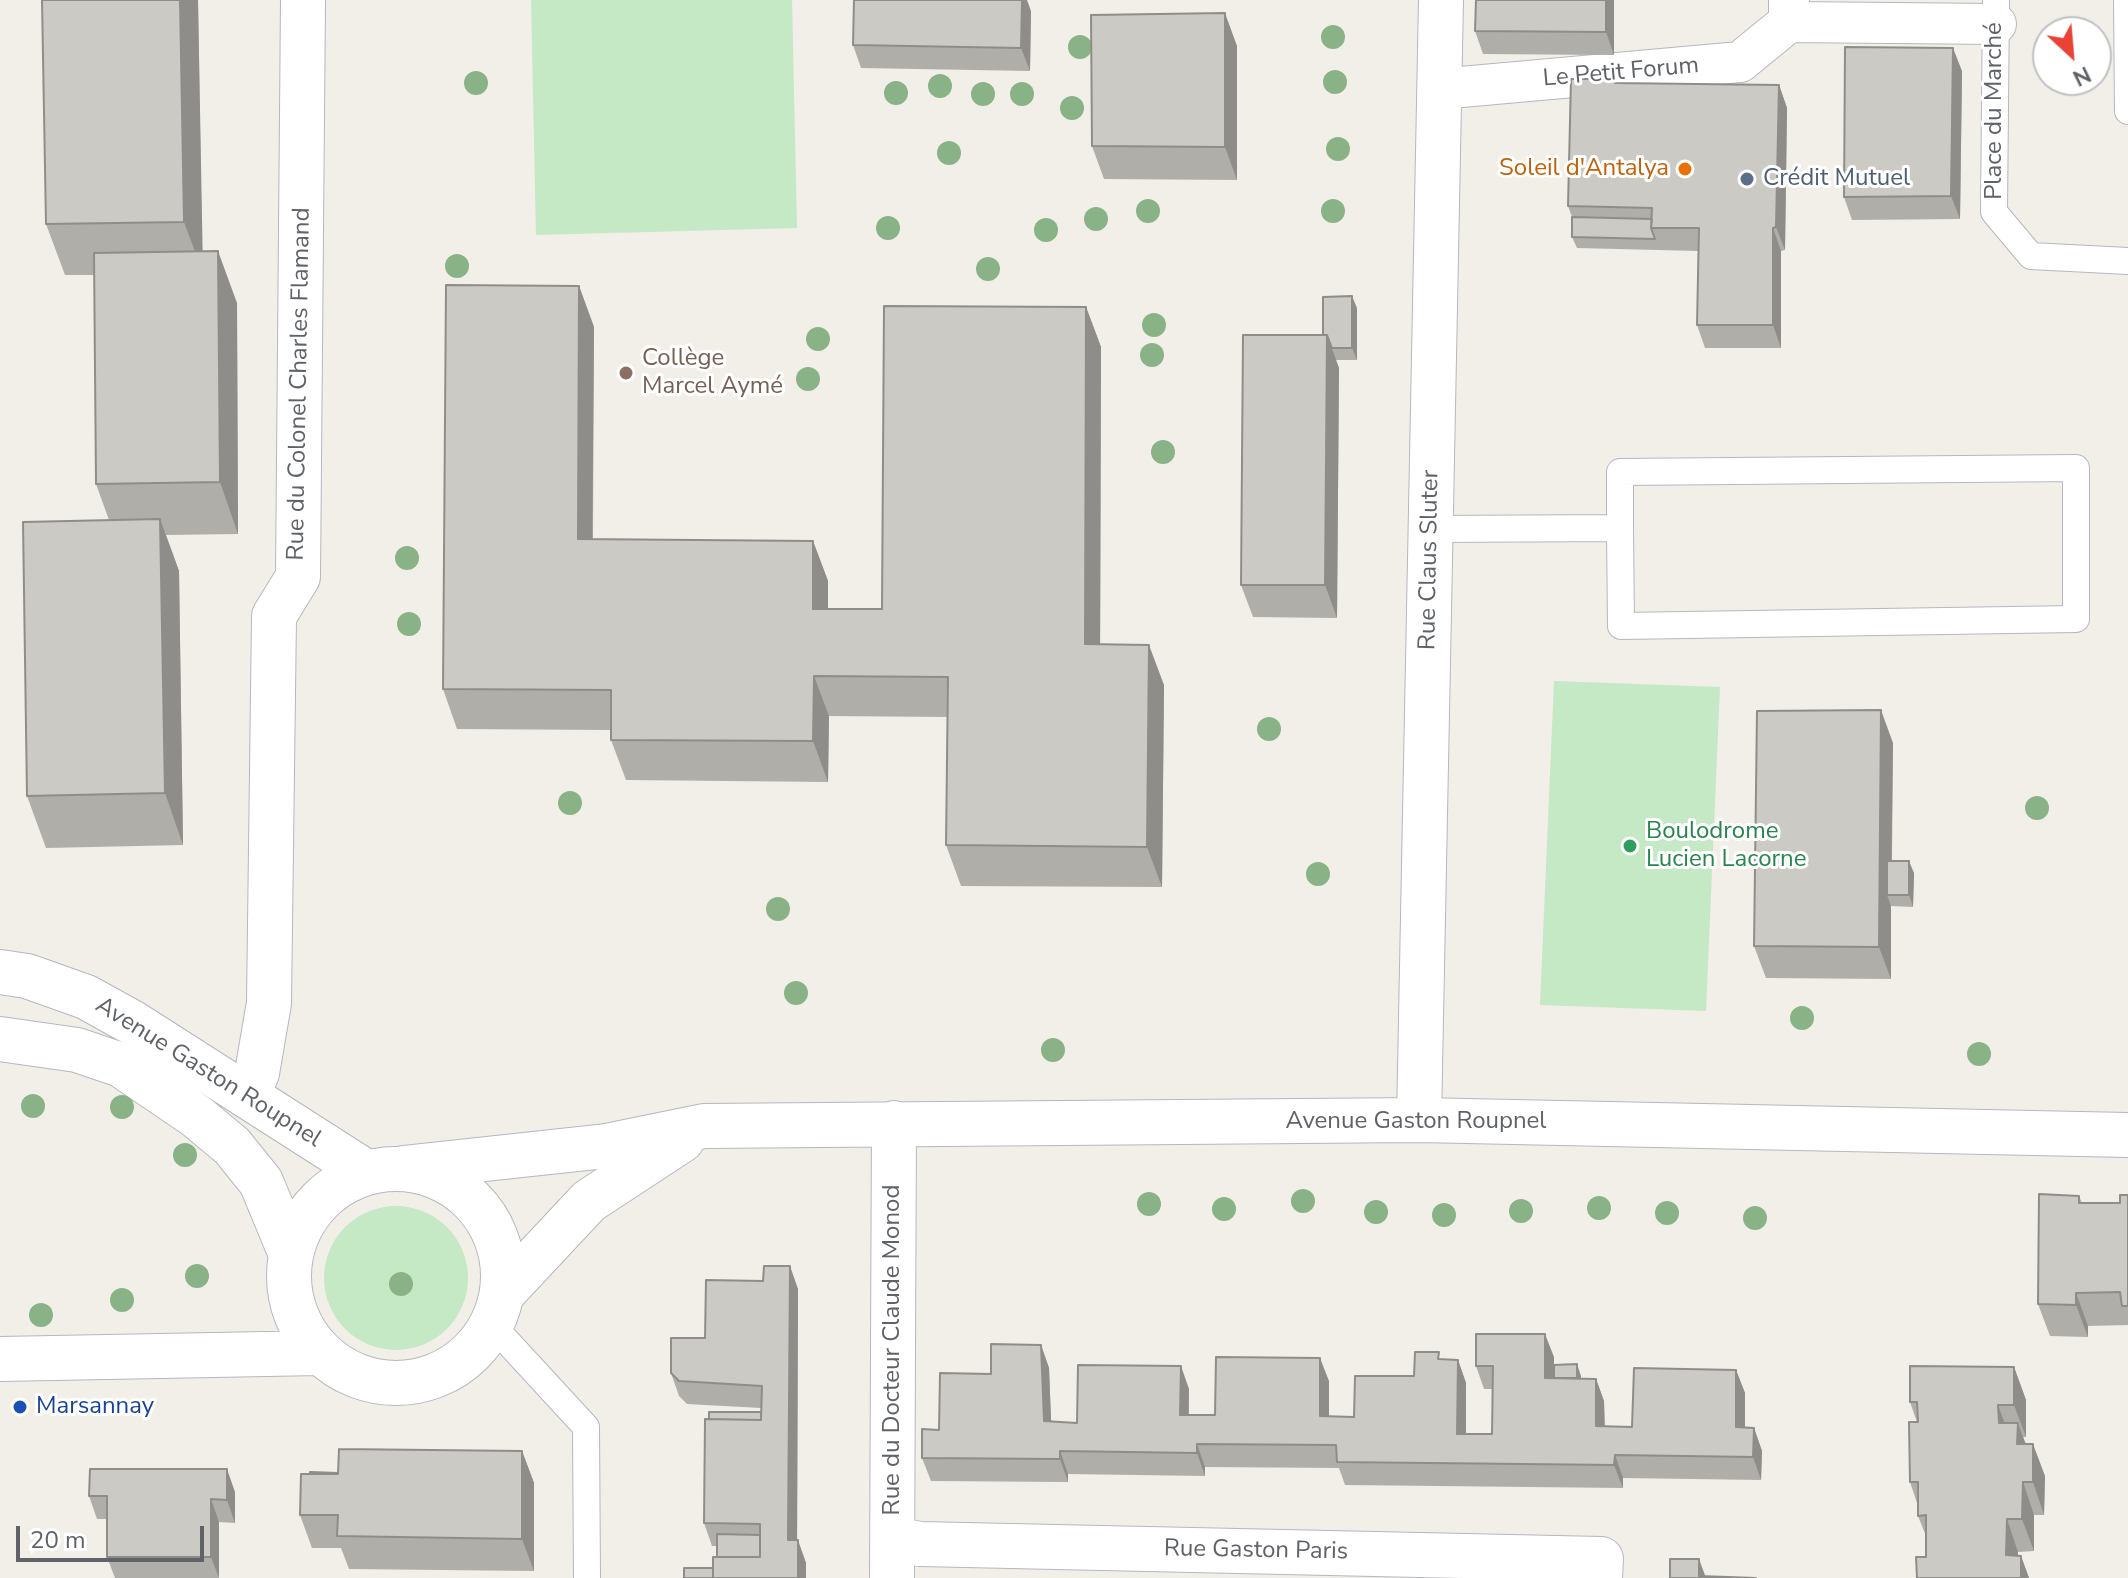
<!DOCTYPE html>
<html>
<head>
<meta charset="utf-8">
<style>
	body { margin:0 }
	#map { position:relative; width:2128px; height:1578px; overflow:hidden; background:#f1efe8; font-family:"Nunito Sans",sans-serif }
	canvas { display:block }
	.north { position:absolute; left:2032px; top:16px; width:80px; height:80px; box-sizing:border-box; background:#fff; border:2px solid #bfc1c3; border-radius:50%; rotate:154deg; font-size:22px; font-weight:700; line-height:32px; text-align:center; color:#5f6368 }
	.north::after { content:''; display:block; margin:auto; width:28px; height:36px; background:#ea4335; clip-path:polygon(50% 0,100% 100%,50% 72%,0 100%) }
	.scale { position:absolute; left:16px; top:1526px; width:188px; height:36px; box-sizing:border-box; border:4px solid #5f6368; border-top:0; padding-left:10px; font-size:24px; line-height:28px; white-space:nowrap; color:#5f6368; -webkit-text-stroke:6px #fff; paint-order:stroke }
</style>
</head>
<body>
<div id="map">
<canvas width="2128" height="1578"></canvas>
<div class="north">N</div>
<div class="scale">20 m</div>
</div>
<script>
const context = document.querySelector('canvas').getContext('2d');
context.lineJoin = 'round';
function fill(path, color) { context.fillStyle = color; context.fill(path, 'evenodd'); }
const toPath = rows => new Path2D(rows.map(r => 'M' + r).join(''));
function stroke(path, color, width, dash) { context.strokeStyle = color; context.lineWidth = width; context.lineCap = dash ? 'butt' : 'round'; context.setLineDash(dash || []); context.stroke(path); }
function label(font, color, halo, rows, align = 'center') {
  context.font = font + ' "Nunito Sans",sans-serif'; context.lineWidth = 6; context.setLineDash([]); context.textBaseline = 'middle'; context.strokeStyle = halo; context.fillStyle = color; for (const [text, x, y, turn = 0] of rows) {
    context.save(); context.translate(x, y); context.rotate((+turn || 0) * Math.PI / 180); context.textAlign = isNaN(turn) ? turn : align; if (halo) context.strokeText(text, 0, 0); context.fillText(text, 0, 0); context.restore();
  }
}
fill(toPath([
	[531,0,792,0,797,228,536,235],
	[1554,681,1720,687,1706,1011,1540,1005],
	'324 1278a72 72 0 1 1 144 0a72 72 0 1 1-144 0Z'
]), '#c5e8c5');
const service = toPath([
	[1996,0,1994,212,2031,256,2128,261],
	[2127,0,2128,111],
	[1431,529,1620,528,1620,472,2076,468,2076,619,1621,626,1620,528],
	[492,1325,586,1427,587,1578]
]);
const pedestrian = toPath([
	[1789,0,1789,22,1996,24],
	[1439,89,1740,62,1789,22]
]);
const minor = toPath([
	[0,972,27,976,86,997,133,1023,366,1172],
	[0,1039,77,1050,121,1065,196,1116,232,1146,261,1182,290,1252],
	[248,1095,257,1073,269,1003,274,616,298,577,303,0],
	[1419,1120,1441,0],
	[403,1168,606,1146,704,1126,1419,1120,2128,1135],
	'289 1276a107 107 0 1 1 214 0a107 107 0 1 1-214 0Z',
	[502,1294,589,1201,682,1140],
	[0,1359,320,1353],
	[893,1539,920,1544,1601,1559,1600,1578],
	[892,1578,894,1123]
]);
stroke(service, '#b5b8bc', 28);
stroke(pedestrian, '#b5b8bc', 42);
stroke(minor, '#b5b8bc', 46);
stroke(service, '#fff', 26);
stroke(pedestrian, '#fff', 40);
stroke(minor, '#fff', 44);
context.fillStyle = '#89b387';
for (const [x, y] of [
	[1333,37],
	[1080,47],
	[1335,82],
	[476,83],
	[940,86],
	[896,93],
	[983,94],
	[1022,94],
	[1072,108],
	[1338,149],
	[949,153],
	[1148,211],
	[1333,211],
	[1096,219],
	[888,228],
	[1046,230],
	[457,266],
	[988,269],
	[1154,325],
	[818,339],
	[1152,355],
	[808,379],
	[1163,452],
	[407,558],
	[409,624],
	[1269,729],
	[570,803],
	[2037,808],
	[1318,874],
	[778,909],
	[796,993],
	[1802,1018],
	[1053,1050],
	[1979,1054],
	[33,1106],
	[122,1107],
	[185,1155],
	[1303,1201],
	[1149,1204],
	[1599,1208],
	[1224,1209],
	[1521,1211],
	[1376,1212],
	[1667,1213],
	[1444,1215],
	[1755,1218],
	[197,1276],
	[401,1284],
	[122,1300],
	[41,1315]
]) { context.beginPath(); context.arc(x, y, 12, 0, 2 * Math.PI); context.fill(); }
fill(toPath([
	[198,0,202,252,237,303,238,534,166,535,179,571,183,845,46,848,27,796,109,520,96,484,94,275,65,275,46,224],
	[1614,0,1614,55,1483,54,1475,31],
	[1031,11,1030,71,861,68,853,45],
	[1237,46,1237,180,1104,179,1092,146],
	[1962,71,1960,219,1852,220,1844,197],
	[1616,83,1779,85,1787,108,1785,250,1781,251,1781,348,1705,348,1697,325,1698,251,1577,248,1572,237,1572,217,1568,206],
	[579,286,594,327,593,539,813,541,828,581,828,609,882,609,1086,307,1101,347,1100,644,1164,685,1162,887,961,886,946,845,947,717,829,716,828,782,626,780,611,740,611,730,457,729,443,689],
	[1357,308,1357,360,1336,360,1339,368,1337,618,1253,617,1241,585,1323,335],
	[1893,743,1892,861,1914,873,1913,907,1891,906,1891,979,1766,978,1754,946],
	[2128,1195,2128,1325,2088,1326,2088,1337,2050,1336,2038,1304,2079,1196,2082,1203,2120,1203],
	[798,1289,797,1540,806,1563,713,1568,717,1557,717,1546,712,1546,704,1523,761,1412,761,1408,687,1404,679,1396,671,1373,705,1338],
	[1041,1345,1049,1368,1051,1421,1077,1423,1189,1389,1189,1415,1215,1415,1329,1381,1329,1416,1354,1417,1414,1376,1442,1359,1458,1360,1466,1383,1466,1434,1492,1434,1493,1389,1484,1389,1476,1366,1554,1357,1554,1378,1581,1376,1581,1378,1596,1379,1604,1401,1605,1426,1632,1427,1736,1370,1745,1393,1745,1428,1754,1428,1762,1451,1761,1480,1623,1478,1623,1488,1345,1485,1339,1468,1205,1467,1205,1476,1068,1474,1068,1482,931,1481,922,1458,939,1430,991,1374],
	[2014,1367,2026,1400,2026,1437,2023,1437,2026,1444,2045,1476,2044,1515,2034,1515,2034,1551,2018,1552,2018,1556,2021,1556,2029,1578,1917,1578,1926,1557,1926,1536,1918,1516,1918,1506,1910,1482,1917,1422,1910,1402],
	[522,1451,534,1483,534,1571,349,1569,341,1548,312,1548,300,1515,338,1473],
	[235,1492,235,1523,219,1522,219,1578,115,1578,107,1557,107,1519,97,1519,89,1496]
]), '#afaea9');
fill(toPath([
	[180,0,198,0,203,273,184,222],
	[1022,0,1027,0,1031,11,1030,71,1021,48],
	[1606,0,1614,0,1614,55,1606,32],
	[1225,13,1237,46,1237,180,1225,147],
	[1953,48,1962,71,1960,219,1951,196],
	[1779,85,1787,108,1785,250,1776,227],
	[1773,228,1781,251,1781,348,1773,325],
	[218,251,237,303,238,534,220,482],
	[579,286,594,327,592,579,578,539],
	[1352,296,1357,308,1357,360,1352,348],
	[1086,307,1101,347,1100,685,1085,644],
	[1327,335,1339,368,1337,618,1325,585],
	[160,519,179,571,183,845,165,793],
	[813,541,828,581,828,650,813,609],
	[1149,645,1164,685,1162,887,1147,847],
	[814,676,829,716,828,782,813,741],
	[1881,710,1893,743,1891,895,1887,895,1891,906,1891,979,1879,947],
	[1909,861,1914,873,1913,907,1909,895],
	[790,1266,798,1289,797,1563,788,1540],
	[2076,1293,2088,1326,2088,1337,2076,1305],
	[1545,1334,1554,1357,1554,1401,1545,1378],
	[1041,1345,1049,1368,1052,1444,1044,1421],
	[1320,1358,1329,1381,1329,1439,1320,1416],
	[1458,1360,1466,1383,1466,1456,1457,1434],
	[1577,1364,1581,1376,1581,1401,1577,1389],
	[1181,1366,1189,1389,1188,1438,1180,1415],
	[2014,1367,2026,1400,2026,1437,2014,1405],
	[1736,1370,1745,1393,1745,1450,1736,1427],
	[1596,1379,1604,1401,1605,1449,1596,1426],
	[1998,1405,2010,1438,1999,1423],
	[2018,1423,2030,1456,2017,1444],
	[1754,1428,1762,1451,1761,1480,1753,1457],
	[1197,1444,1205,1467,1205,1476,1197,1453],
	[2033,1444,2045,1476,2044,1515,2033,1482],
	[522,1451,534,1483,534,1571,522,1539],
	[1060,1451,1068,1474,1068,1482,1060,1459],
	[1615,1455,1623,1478,1623,1488,1614,1465],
	[227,1469,235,1492,235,1523,227,1500],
	[2023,1482,2034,1515,2034,1551,2022,1519],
	[211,1499,219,1522,219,1578,211,1557],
	[2007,1519,2018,1552,2018,1578,2006,1555],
	[798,1540,806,1563,806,1578,798,1578],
	[2021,1556,2029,1578,2021,1578],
	[1699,1559,1706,1578,1700,1578]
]), '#8f8d8a');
const building = toPath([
	[42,0,180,0,184,222,46,224,42,0],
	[854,0,1022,0,1021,48,853,45,854,0],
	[1476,0,1606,0,1606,32,1475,31,1476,0],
	[1225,13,1225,147,1092,146,1091,15,1225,13],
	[1845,47,1953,48,1951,196,1844,197,1845,47],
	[1571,79,1614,79,1615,83,1779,85,1776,227,1773,228,1773,325,1697,325,1699,228,1651,228,1652,208,1568,206,1571,79],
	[1572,217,1652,219,1651,228,1655,239,1572,237,1572,217],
	[218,251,220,482,96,484,94,253,218,251],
	[446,285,579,286,578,539,813,541,813,609,882,609,884,306,1086,307,1085,644,1149,645,1147,847,946,845,948,677,814,676,813,741,611,740,611,690,443,689,446,285],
	[1352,296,1352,348,1332,348,1327,335,1323,335,1323,297,1352,296],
	[1243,335,1327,335,1325,585,1241,585,1243,335],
	[160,519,165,793,27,796,23,522,160,519],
	[1881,710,1879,947,1754,946,1757,711,1881,710],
	[1887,861,1909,861,1909,895,1887,895,1887,861],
	[2039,1194,2079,1196,2079,1203,2120,1203,2120,1195,2128,1195,2128,1306,2122,1306,2120,1292,2076,1293,2076,1305,2038,1304,2039,1194],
	[764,1266,790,1266,788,1540,798,1540,798,1578,713,1578,713,1557,760,1557,760,1524,704,1523,705,1419,761,1420,762,1386,679,1381,671,1373,671,1338,705,1338,706,1280,763,1281,764,1266],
	[1476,1334,1545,1334,1545,1378,1596,1379,1596,1426,1632,1427,1634,1368,1736,1370,1736,1427,1754,1428,1753,1457,1615,1455,1614,1465,1337,1462,1336,1445,1197,1444,1197,1453,1060,1451,1060,1459,922,1458,922,1429,939,1430,940,1373,991,1374,991,1344,1041,1345,1044,1421,1077,1423,1078,1365,1181,1366,1180,1415,1215,1415,1216,1357,1320,1358,1320,1416,1354,1417,1355,1376,1414,1376,1415,1352,1439,1352,1438,1359,1458,1360,1457,1434,1492,1434,1493,1366,1476,1366,1476,1334],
	[1577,1364,1577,1378,1554,1378,1554,1365,1577,1364],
	[1910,1366,2014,1367,2014,1405,1998,1405,1999,1423,2018,1423,2017,1444,2033,1444,2033,1482,2023,1482,2022,1519,2007,1519,2006,1555,2021,1556,2021,1578,1917,1578,1916,1557,1926,1557,1926,1515,1918,1516,1918,1482,1910,1482,1909,1422,1918,1422,1917,1402,1910,1402,1910,1366],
	[709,1412,761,1412,761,1420,709,1419,709,1412],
	[339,1449,522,1451,522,1539,337,1536,338,1515,300,1515,301,1474,338,1474,339,1449],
	[90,1469,227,1469,227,1500,211,1499,211,1557,107,1557,107,1496,89,1496,90,1469],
	[310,1472,338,1473,338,1474,310,1474,310,1472],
	[717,1534,760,1535,760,1557,717,1557,717,1534],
	[1670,1559,1699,1559,1699,1576,1756,1578,1670,1578,1670,1559],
	[684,1568,713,1568,713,1578,684,1578,684,1568]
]);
fill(building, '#cccac5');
stroke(building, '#8f8d8a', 2);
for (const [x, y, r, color] of [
	[1685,169,8,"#e8710a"],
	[1747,179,8,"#5c6f8a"],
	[626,373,8,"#8d6e63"],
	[1630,846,8,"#2e9e5b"],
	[20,1407,8,"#1a4fb4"]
]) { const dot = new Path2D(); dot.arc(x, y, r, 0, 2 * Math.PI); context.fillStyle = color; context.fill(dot); stroke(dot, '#fff', 3); }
label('24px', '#5f6368', '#fff', [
	["Le Petit Forum",1621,73,-5],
	["Place du Marché",1995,111,-90],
	["Rue du Colonel Charles Flamand",300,384,-89],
	["Rue Claus Sluter",1430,560,-89],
	["Avenue Gaston Roupnel",208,1073,32],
	["Avenue Gaston Roupnel",1416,1122],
	["Rue du Docteur Claude Monod",893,1350,-90],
	["Rue Gaston Paris",1256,1551,1]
]);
label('24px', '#c56008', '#fff', [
	["Soleil d'Antalya",1669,169]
], 'right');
label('24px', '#4e5e75', '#fff', [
	["Crédit Mutuel",1763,179]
], 'left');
label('24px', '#785e54', '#fff', [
	["Collège",642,359],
	["Marcel Aymé",642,387]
], 'left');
label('24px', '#27864d', '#fff', [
	["Boulodrome",1646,832],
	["Lucien Lacorne",1646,860]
], 'left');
label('24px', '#164399', '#fff', [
	["Marsannay",36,1407]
], 'left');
</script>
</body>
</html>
